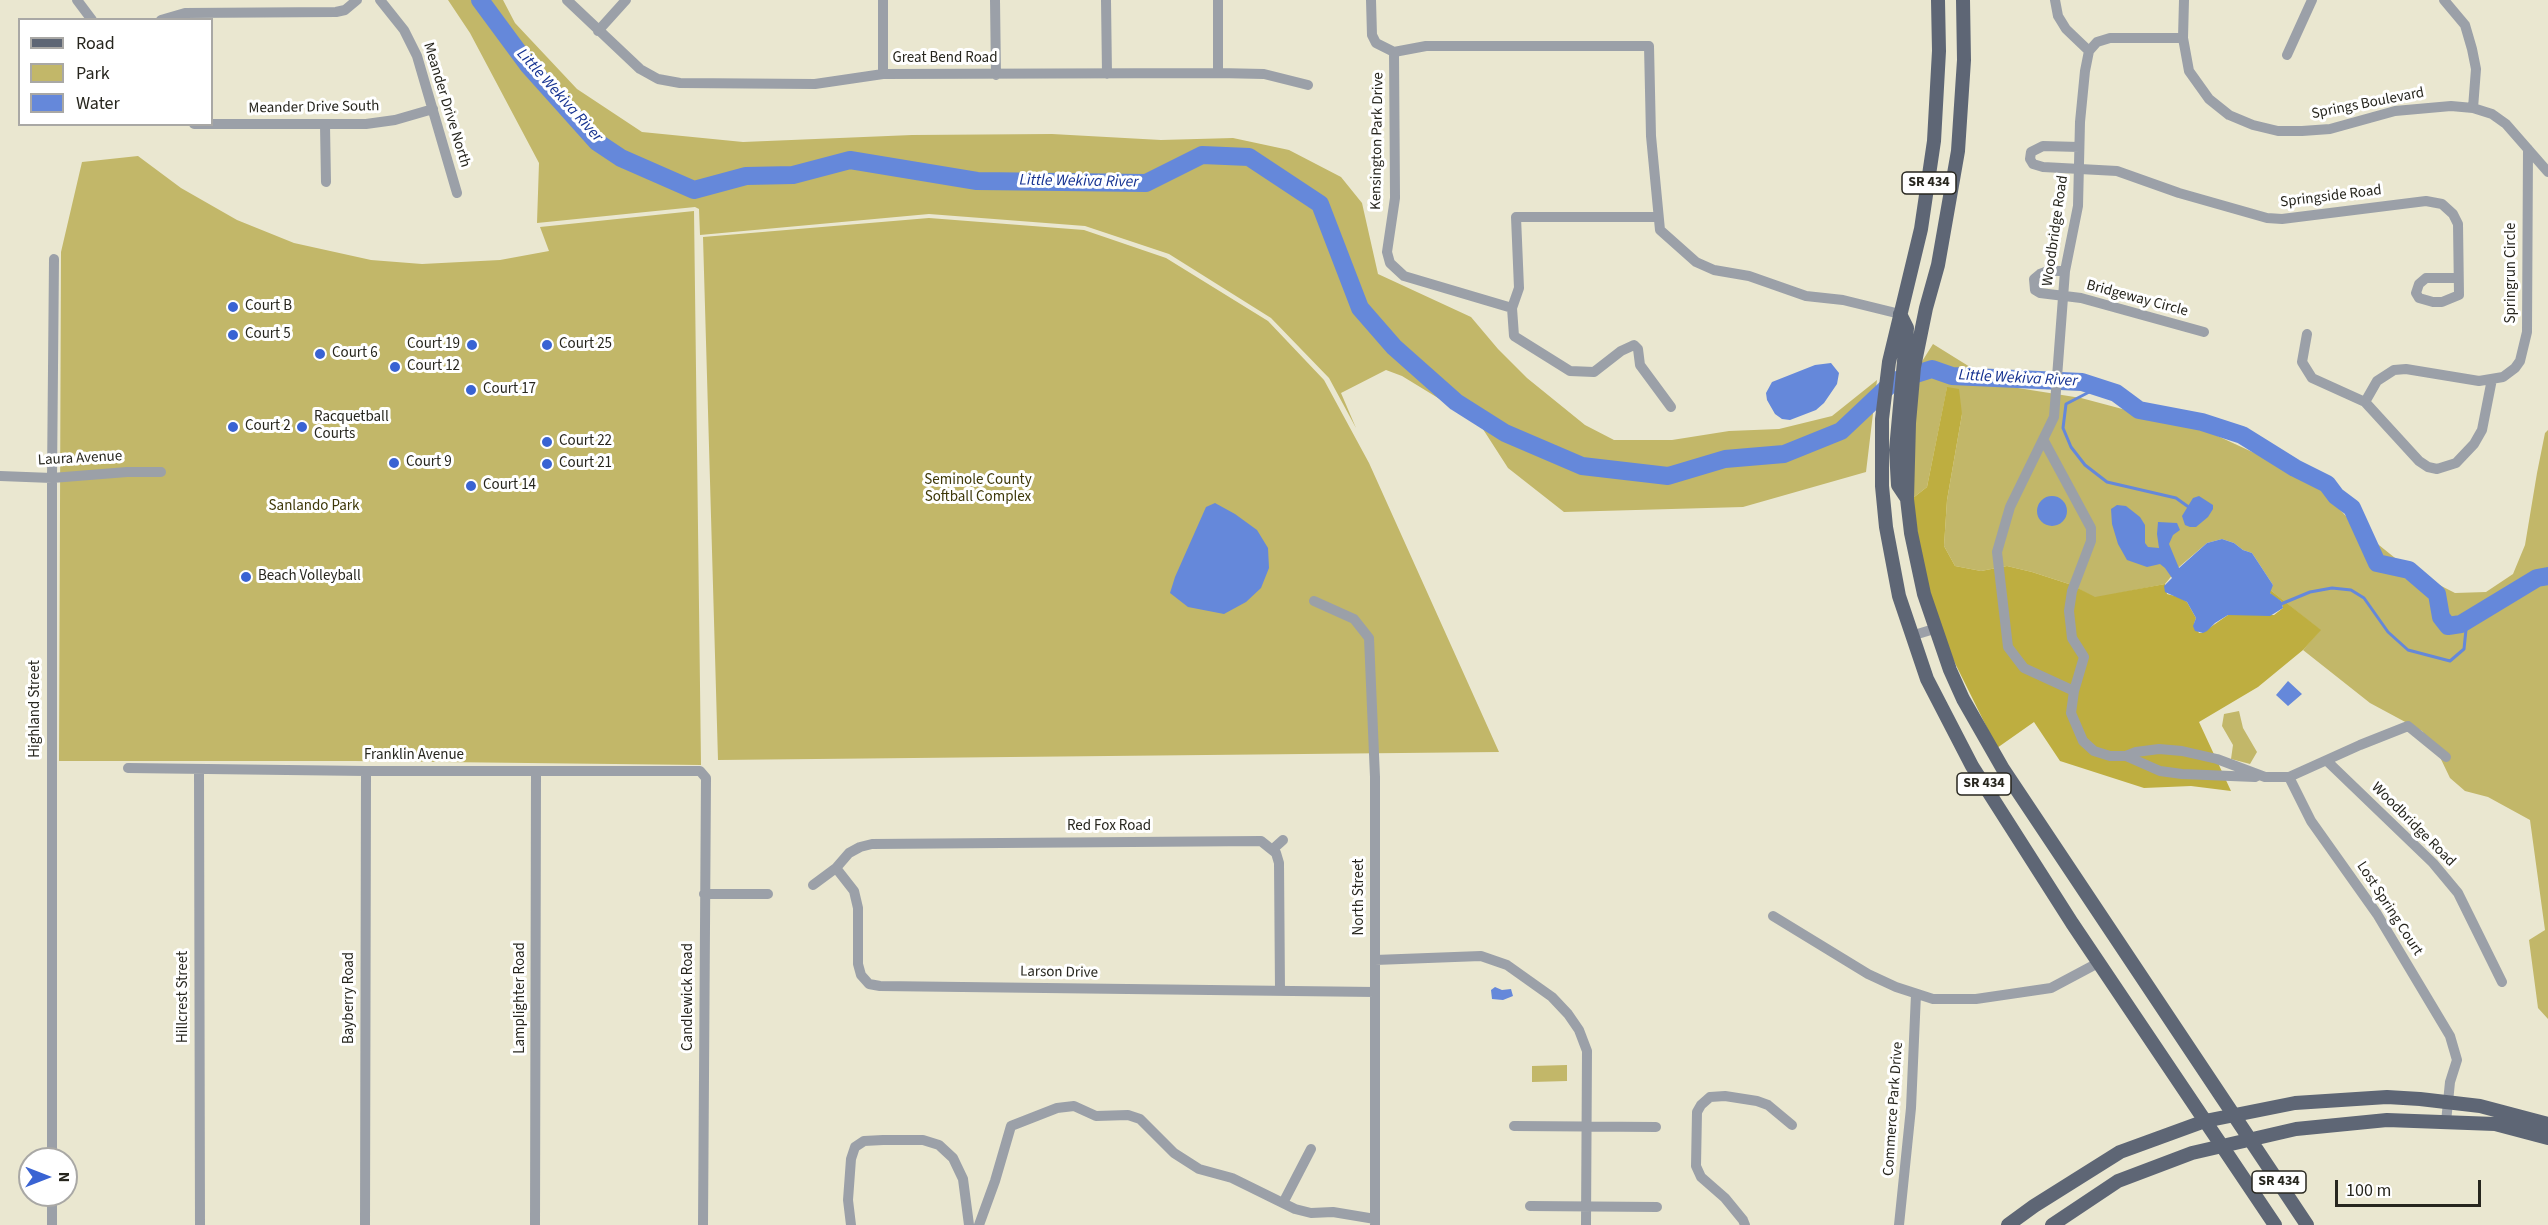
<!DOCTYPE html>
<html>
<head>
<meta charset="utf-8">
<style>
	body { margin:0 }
	#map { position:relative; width:2548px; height:1225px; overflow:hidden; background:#eae7d0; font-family:"Source Sans 3",sans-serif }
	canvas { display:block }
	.legend { position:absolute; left:18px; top:18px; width:195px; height:108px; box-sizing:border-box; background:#fff; border:2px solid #a9a8a5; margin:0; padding:8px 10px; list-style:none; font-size:18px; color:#27261e }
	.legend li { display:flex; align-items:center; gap:12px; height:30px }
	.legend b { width:30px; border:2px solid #a9a8a5 }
	.north { position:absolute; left:18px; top:1147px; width:60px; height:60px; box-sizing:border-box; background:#fff; border:2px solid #a9a8a5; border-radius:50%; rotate:90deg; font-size:16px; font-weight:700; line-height:24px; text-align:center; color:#27261e }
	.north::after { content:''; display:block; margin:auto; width:21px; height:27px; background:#3963d3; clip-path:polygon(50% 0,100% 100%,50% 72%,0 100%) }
	.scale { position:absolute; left:2335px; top:1180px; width:146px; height:27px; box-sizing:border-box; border:3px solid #27261e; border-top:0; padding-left:8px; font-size:18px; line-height:21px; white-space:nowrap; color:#27261e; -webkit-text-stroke:4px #fff; paint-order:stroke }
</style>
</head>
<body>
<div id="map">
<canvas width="2548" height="1225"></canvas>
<ul class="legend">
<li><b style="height:8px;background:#5e6675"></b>Road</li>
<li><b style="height:16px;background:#c2b769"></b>Park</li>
<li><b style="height:16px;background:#6588da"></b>Water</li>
</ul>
<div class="north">N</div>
<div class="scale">100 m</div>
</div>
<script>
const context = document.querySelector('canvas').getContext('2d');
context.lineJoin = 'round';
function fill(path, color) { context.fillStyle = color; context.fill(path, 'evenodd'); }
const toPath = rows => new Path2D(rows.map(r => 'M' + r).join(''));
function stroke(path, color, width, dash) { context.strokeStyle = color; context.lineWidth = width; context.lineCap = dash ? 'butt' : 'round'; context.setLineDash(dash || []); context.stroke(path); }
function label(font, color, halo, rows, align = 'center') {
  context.font = font + ' "Source Sans 3",sans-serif'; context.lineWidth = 6; context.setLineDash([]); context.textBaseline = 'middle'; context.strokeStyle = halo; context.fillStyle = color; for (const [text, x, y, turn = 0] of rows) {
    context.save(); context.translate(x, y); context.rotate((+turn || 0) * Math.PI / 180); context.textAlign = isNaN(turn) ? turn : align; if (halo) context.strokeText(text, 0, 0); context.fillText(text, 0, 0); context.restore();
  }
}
fill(toPath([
	[448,0,503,0,515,23,577,89,642,132,743,142,912,135,1052,134,1161,140,1233,138,1289,150,1341,177,1362,203,1378,274,1471,317,1498,349,1527,378,1585,425,1614,440,1672,440,1729,431,1779,429,1832,416,1877,380,1866,472,1743,507,1564,512,1508,468,1479,423,1402,376,1386,370,1341,393,1356,428,1329,378,1271,318,1169,254,1085,226,929,214,700,235,699,209,695,207,537,223,539,163,470,33],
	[138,156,181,188,237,220,294,243,371,260,422,264,500,260,549,251,540,227,694,211,701,765,355,761,59,761,61,252,82,162],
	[929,218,1084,230,1166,258,1268,321,1324,380,1369,463,1499,752,718,760,703,237],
	[1933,344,1999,385,2081,398,2209,432,2313,480,2354,525,2410,570,2455,593,2486,592,2513,574,2525,545,2537,473,2545,433,2548,430,2548,1019,2538,1008,2529,940,2545,930,2530,820,2488,797,2465,791,2450,778,2438,753,2422,731,2370,703,2303,650,2320,630,2269,589,2273,585,2252,553,2243,550,2234,543,2222,539,2207,543,2179,567,2165,584,2095,598,2072,585,2032,572,2007,566,1981,571,1955,566,1944,546,1947,500,1962,414,1947,388,1927,487,1913,498,1915,423,1921,363],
	[2239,711,2243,728,2257,752,2250,764,2231,759,2233,745,2222,726,2224,714],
	[1567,1065,1567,1081,1532,1082,1532,1066]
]), '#c2b769');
fill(toPath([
	[1947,387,1959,389,1962,414,1947,500,1944,546,1955,566,1981,571,2007,566,2032,572,2072,585,2095,597,2165,584,2167,594,2179,597,2187,602,2196,618,2194,624,2199,633,2202,633,2228,615,2274,615,2283,608,2281,601,2271,596,2269,589,2321,630,2303,650,2258,687,2199,722,2231,791,2191,786,2144,788,2060,761,2034,722,1997,748,1949,651,1940,628,1922,564,1913,501,1913,498,1927,487]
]), '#beae40');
fill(toPath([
	[1831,363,1839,373,1837,384,1824,403,1816,410,1790,420,1782,419,1775,414,1767,400,1766,393,1772,382,1815,365],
	[2199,496,2213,505,2213,509,2208,517,2196,527,2190,527,2185,525,2182,516,2193,498],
	'2037 511a15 15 0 1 1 30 0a15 15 0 1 1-30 0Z',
	[1215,503,1235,514,1257,530,1268,548,1269,568,1261,588,1246,602,1224,614,1188,607,1170,593,1175,577,1206,507],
	[2117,505,2126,506,2140,517,2145,525,2145,543,2148,547,2159,548,2157,534,2158,522,2177,523,2180,530,2173,535,2169,544,2179,568,2207,543,2222,539,2234,543,2243,550,2252,553,2273,585,2270,593,2281,601,2283,608,2270,616,2228,615,2215,623,2207,631,2203,633,2195,631,2193,626,2196,618,2187,602,2165,592,2164,586,2172,578,2165,568,2160,564,2147,567,2127,560,2118,544,2112,524,2111,509],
	[2288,681,2302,694,2288,706,2276,695],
	[1495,987,1502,990,1511,989,1513,996,1503,1000,1492,999,1491,990]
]), '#6588da');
stroke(toPath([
	[2099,387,2066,404,2063,428,2071,447,2085,465,2107,482,2176,498,2190,508],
	[2281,604,2310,592,2332,588,2351,590,2364,598,2388,632,2408,650,2450,661,2464,649,2467,620]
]), '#6588da', 3);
stroke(toPath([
	[480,0,528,65,597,142,621,158,694,190,746,176,793,175,850,160,977,181,1146,183,1202,155,1249,157,1320,204,1360,308,1394,347,1456,402,1505,433,1582,466,1668,476,1725,459,1784,454,1841,431,1894,381,1932,369,1952,376,2082,382,2116,393,2139,410,2202,422,2242,435,2295,468,2327,484,2336,496,2352,508,2377,563,2409,570,2437,594,2441,617,2448,626,2461,624,2537,578,2548,576]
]), '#6588da', 18);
stroke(toPath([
	[77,0,92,20],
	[380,0,404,30,417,56,457,193],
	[567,0,640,69,658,79,680,83,815,84,883,74,1218,73,1264,74,1308,85],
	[883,0,883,74],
	[995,0,996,75],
	[1106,0,1107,74],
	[1218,0,1218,73],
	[1371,0,1372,35,1376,43,1394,52,1395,198,1387,252,1390,263,1404,276,1512,308],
	[2055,0,2058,16,2066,29,2089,51],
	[2184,0,2183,38,2189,71,2209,99,2229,115,2253,125,2278,131,2302,131,2330,129,2395,111,2451,106,2473,108,2492,114,2506,124,2548,172],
	[2444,0,2465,25,2472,49,2476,69,2473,108],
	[161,20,185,13,336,12,345,10,357,0],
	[598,31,626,0],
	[1394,52,1426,46,1649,46,1651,136,1660,230,1696,262,1714,270,1749,276,1806,296,1843,300,1900,314],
	[2287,55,2312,0],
	[194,124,366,124,395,120,433,109],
	[325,125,326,182],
	[2079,147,2043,146,2031,152,2030,159,2033,164,2043,167,2117,171,2179,193,2267,218,2282,219,2426,201,2442,204,2453,214,2458,224,2459,295,2442,302,2433,302,2419,298,2416,293,2419,284,2426,278,2458,278],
	[1658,217,1516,217,1519,288,1512,308,1514,336,1570,371,1594,372,1621,351,1634,345,1638,349,1640,365,1671,407],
	[2065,271,2048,271,2040,274,2034,279,2035,290,2040,293,2081,298,2204,332],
	[2307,334,2302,362,2312,378,2365,402,2419,461,2428,467,2437,469,2456,463,2474,444,2482,430,2492,379],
	[2365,402,2377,381,2394,370,2406,369,2479,381,2503,377,2515,368,2520,361,2527,332,2528,149],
	[2044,441,2091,528,2091,541,2072,591,2069,611,2072,638,2084,657,2074,691,2071,713,2083,741,2094,751,2110,756,2126,756,2160,771,2182,774,2255,777,2259,775],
	[0,476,52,478,127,472,161,472],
	[1314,601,1354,619,1369,638,1375,777,1375,1225],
	[1911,636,1934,629],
	[2074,691,2024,668,2008,647,1997,552,2010,507,2054,417,2065,271,2078,206,2080,122,2085,71,2089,51,2097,42,2110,38,2183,38],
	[2126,756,2136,752,2159,749,2182,751,2217,759,2265,777,2289,777,2360,745,2408,726,2446,757],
	[2327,761,2433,863,2458,893,2502,982],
	[128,768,366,771,700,771,706,778,703,1225],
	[199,769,200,1225],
	[2289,777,2311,821,2377,914,2450,1036,2457,1060,2450,1082,2446,1122],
	[1273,849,1283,840],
	[836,868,854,891,858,908,858,964,861,975,869,984,880,986,1375,992],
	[813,885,836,868,849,853,860,847,872,844,1261,841,1276,853,1279,863,1280,991],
	[704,894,768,894],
	[1773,916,1868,974,1896,987,1933,999,1976,999,2051,988,2098,963],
	[1375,960,1481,956,1507,965,1552,997,1568,1014,1579,1030,1587,1051,1586,1225],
	[1514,1126,1656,1127],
	[52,1159,52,478,54,259],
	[52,1195,52,1225],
	[1283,1203,1311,1149],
	[1530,1206,1657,1207],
	[365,1225,366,771],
	[535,1225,536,771],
	[851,1225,848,1200,851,1159,855,1147,864,1141,883,1140,923,1140,939,1145,953,1158,963,1179,969,1225],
	[979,1225,995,1181,1011,1126,1057,1108,1074,1106,1096,1116,1128,1115,1140,1119,1174,1153,1199,1169,1232,1178,1295,1209,1311,1213,1333,1212,1375,1219],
	[1745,1225,1743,1220,1725,1198,1701,1177,1696,1166,1697,1112,1701,1105,1710,1097,1725,1096,1757,1101,1768,1105,1792,1125],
	[1899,1225,1911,1108,1916,994]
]), '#9ba0a8', 10);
stroke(toPath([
	[1938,0,1939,51,1934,141,1921,229,1889,362,1882,419,1882,486,1886,527,1899,596,1927,679,1972,766,2072,923,2275,1225],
	[1963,0,1964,60,1958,151,1938,265,1926,308,1914,367,1909,423,1907,499,1911,533,1924,594,1950,670,1963,699,2003,769,2307,1225],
	[1900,314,1907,328,1896,450,1898,485,1906,497],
	[2008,1225,2034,1206,2120,1152,2205,1121,2295,1103,2387,1097,2420,1099,2480,1106,2548,1124],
	[2052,1225,2118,1181,2192,1153,2296,1129,2387,1120,2495,1124,2548,1138]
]), '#5e6675', 14);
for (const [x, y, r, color] of [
	[233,307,6,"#3963d3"],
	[233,335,6,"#3963d3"],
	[472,345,6,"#3963d3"],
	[547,345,6,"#3963d3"],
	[320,354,6,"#3963d3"],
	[395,367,6,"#3963d3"],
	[471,390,6,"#3963d3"],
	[233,427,6,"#3963d3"],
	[302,427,6,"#3963d3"],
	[547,442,6,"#3963d3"],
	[394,463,6,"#3963d3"],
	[547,464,6,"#3963d3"],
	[471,486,6,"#3963d3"],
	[246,577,6,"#3963d3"]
]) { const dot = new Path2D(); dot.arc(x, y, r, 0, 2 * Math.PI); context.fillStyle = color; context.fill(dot); stroke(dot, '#fff', 2); }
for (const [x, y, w] of [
	[1929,183,54],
	[1984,784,54],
	[2279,1182,54]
]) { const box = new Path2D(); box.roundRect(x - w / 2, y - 11, w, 22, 4.5); context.fillStyle = '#fff'; context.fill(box); stroke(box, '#27261e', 1.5); }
label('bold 14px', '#27261e', null, [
	["SR 434",1929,183],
	["SR 434",1984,784],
	["SR 434",2279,1182]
]);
label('15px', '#27261e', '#fff', [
	["Great Bend Road",945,59],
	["Springs Boulevard",2368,104,-11],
	["Meander Drive North",446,105,73],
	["Meander Drive South",314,108,-1],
	["Kensington Park Drive",1378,141,-89],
	["Springside Road",2331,197,-7],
	["Woodbridge Road",2056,231,-82],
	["Springrun Circle",2512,273,-90],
	["Bridgeway Circle",2137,299,15],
	["Laura Avenue",80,459,-3],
	["Highland Street",36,709,-90],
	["Franklin Avenue",414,756],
	["Woodbridge Road",2413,825,45],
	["Red Fox Road",1109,827],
	["North Street",1360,897,-90],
	["Lost Spring Court",2389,909,57],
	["Larson Drive",1059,973,1],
	["Hillcrest Street",184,997,-90],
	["Candlewick Road",689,997,-90],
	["Bayberry Road",350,998,-90],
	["Lamplighter Road",521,998,-90],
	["Commerce Park Drive",1894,1109,-86]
]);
label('15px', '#27261e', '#fff', [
	["Court B",245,307],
	["Court 5",245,335],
	["Court 19",460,345,"right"],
	["Court 25",559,345],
	["Court 6",332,354],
	["Court 12",407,367],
	["Court 17",483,390],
	["Racquetball",314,418],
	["Courts",314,435],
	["Court 2",245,427],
	["Court 22",559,442],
	["Court 9",406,463],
	["Court 21",559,464],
	["Court 14",483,486],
	["Beach Volleyball",258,577]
], 'left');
label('15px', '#3e3808', '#fff', [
	["Seminole County",978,481],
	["Softball Complex",978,498],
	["Sanlando Park",314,507]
]);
label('italic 16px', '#143190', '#fff', [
	["Little Wekiva River",559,96,48],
	["Little Wekiva River",1079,182,1],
	["Little Wekiva River",2018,379,3]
]);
</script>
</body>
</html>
